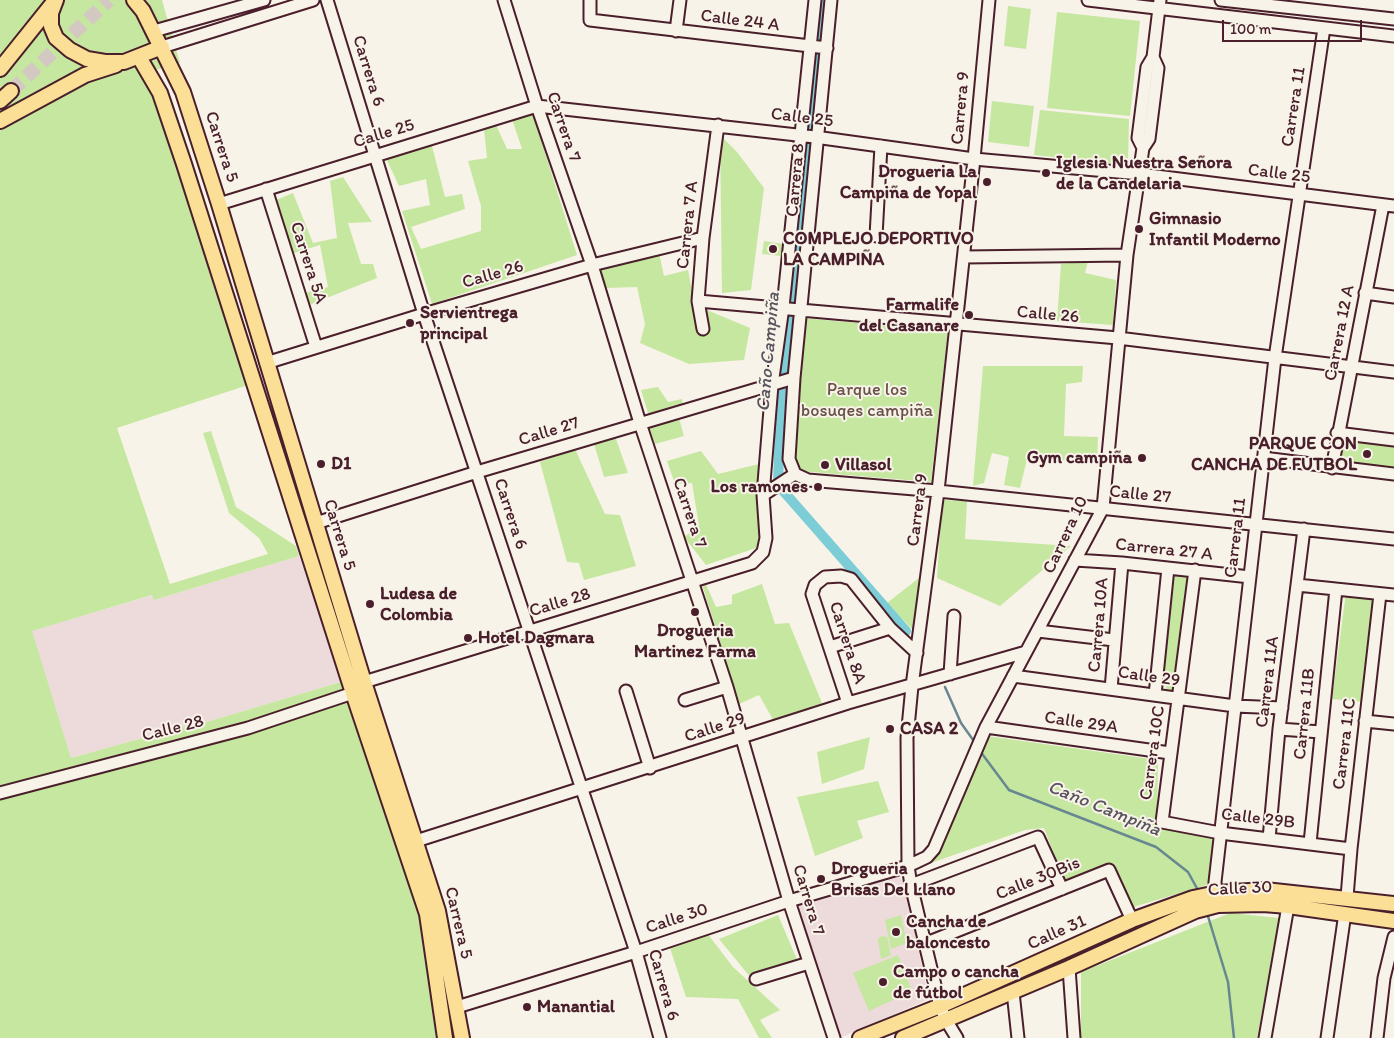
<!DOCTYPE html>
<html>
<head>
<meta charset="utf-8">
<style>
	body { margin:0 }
	#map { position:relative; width:1394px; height:1038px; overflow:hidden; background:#f7f3e8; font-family:Itim,sans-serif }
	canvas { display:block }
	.scale { position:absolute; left:1222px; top:20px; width:140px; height:22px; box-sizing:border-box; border:2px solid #4a1f2b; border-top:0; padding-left:6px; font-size:15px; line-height:18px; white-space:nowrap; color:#4a1f2b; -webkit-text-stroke:4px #f7f3e8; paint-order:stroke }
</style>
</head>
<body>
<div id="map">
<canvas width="1394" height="1038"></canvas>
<div class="scale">100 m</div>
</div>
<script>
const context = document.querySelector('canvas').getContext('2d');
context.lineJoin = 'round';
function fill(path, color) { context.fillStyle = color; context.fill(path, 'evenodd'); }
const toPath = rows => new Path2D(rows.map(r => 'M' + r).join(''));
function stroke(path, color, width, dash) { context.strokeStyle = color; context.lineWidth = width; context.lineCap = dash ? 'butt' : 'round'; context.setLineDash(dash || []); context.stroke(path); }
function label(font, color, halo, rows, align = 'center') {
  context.font = font + ' Itim,sans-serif'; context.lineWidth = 4; context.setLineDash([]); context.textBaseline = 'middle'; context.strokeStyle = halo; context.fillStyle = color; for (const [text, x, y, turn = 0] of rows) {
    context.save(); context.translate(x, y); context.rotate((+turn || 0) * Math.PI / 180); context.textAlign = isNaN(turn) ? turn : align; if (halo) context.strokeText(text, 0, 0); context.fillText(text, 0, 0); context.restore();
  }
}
fill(toPath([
	[299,556,344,681,190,727,189,725,71,758,31,631,153,595,154,600],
	[893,872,904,882,929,999,840,1038,797,902]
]), '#eddada');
fill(toPath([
	[0,0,162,0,180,63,145,73,157,95,251,384,117,428,170,584,268,554,259,538,229,513,203,433,211,431,236,507,296,546,299,556,154,600,152,595,32,631,71,758,189,725,190,727,344,681,424,916,442,1038,0,1038],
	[1008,6,1031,9,1026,49,1004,46],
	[1057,12,1140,21,1130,116,1047,108],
	[992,101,1034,106,1029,147,988,142],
	[1040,110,1129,119,1128,165,1034,155],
	[532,111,577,255,432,304,402,211,430,205,426,179,399,186,384,154,431,142,445,197,462,194,465,209,411,227,421,249,481,231,481,206,468,161,487,158,484,129,493,118,507,149,522,149,512,119],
	[720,135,737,152,764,188,751,290,722,293],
	[343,177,372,222,348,223,361,264,373,264,377,278,309,305,304,293,328,287,320,245,291,254,276,200,293,193,313,243,337,238,330,181],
	[764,241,784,244,781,256,762,254],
	[659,253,664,276,688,270,695,305,750,328,744,360,689,364,640,343,645,324,637,287,606,288,601,270],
	[1088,261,1085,273,1116,280,1113,325,1057,321,1061,264],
	[803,318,948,331,931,482,788,470],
	[983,366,1083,366,1082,382,1066,384,1064,436,1098,437,1097,462,1068,461,1028,455,1020,488,1004,485,1009,457,992,453,984,483,973,486],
	[658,387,668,402,682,399,683,404,649,416,641,390],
	[679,418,684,436,655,444,648,423],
	[615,436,628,473,604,477,594,444],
	[1343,438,1394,445,1394,470,1339,464],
	[575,449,605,514,620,515,636,566,584,580,579,563,567,562,540,462],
	[701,451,718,474,759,464,762,546,706,565,684,537,699,526,692,483,675,484,667,461],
	[942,500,967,501,965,539,1071,546,1000,606,937,578],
	[1170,575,1190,576,1176,692,1166,690,1164,669],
	[919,578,914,631,887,603],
	[704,580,716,607,732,604,732,595,762,584,775,624,789,623,822,703,775,723,759,695,739,704,701,581],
	[1346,592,1376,595,1364,702,1332,699],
	[987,736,1158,760,1157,827,1215,835,1210,884,1130,908,1115,865,1065,883,1044,828,1025,830,931,863],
	[870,737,864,769,822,784,817,752],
	[878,781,889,812,857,821,863,838,815,856,797,797],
	[1230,913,1280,918,1257,1038,1081,1038,1081,972],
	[778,915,798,962,751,978,719,939],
	[901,915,907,943,891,949,885,920],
	[707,933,733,967,780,1010,760,1020,772,1038,759,1038,738,999,686,997,670,948],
	[881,936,887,937,891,955,881,959,878,939],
	[898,955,912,991,869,1011,853,973]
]), '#c6e7a0');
stroke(toPath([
	[945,687,961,723,976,744],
	[980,751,1009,790,1156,847,1188,872,1199,892],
	[1207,913,1228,982,1234,1038]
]), '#688791', 2.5);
stroke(toPath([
	[821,0,811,131,781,393,778,485,906,631]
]), '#7ccdd5', 10);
stroke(toPath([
	[11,91,109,0]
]), '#d4c9c2', 14, [14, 7]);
const minor = toPath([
	[327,0,424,314,636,952,660,1038],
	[504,0,537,106,592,265,640,423,727,687,789,901,834,1038],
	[590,0,590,20,827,48],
	[1088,0,1394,36],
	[1221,0,1394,19],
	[154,31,264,0],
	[676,31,680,0],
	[162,47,313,0],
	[1143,148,1138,138,1147,67,1153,57,1160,0],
	[266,189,316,347],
	[219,204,537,106,815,137,974,159,1140,174,1394,206],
	[876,236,881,146],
	[964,257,1127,255],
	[1365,293,1394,297],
	[698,301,1118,338,1394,372],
	[703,329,698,301,703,238,718,125],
	[266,363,424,314,592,265,703,238],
	[1337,433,1394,440],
	[1263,458,1394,474],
	[1332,468,1383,205],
	[795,474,808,480,938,491,1394,539],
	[795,474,789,459,794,378,831,0],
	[763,495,795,474],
	[316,523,477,472,794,378],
	[1075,560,1122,563,1250,577],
	[1195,570,1162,822,1220,833,1351,849],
	[1297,585,1394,595],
	[1038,631,1114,640],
	[830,647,890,628],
	[950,674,954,616],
	[1013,676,1235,706,1282,708],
	[364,682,752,563,763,552,766,538,763,495,772,385,783,307,815,0],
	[1111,689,1122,563],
	[626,691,650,768],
	[1155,695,1168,568],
	[685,700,727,687],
	[848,703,812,594,815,585,825,577,841,576,851,579,890,628,917,653],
	[1365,721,1394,724],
	[986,727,1170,753],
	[1279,729,1321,732],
	[0,793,248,728,353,693],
	[1269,839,1279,729,1304,529],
	[416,841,848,703,1026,652],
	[1310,843,1336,589],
	[911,885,1038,837,1062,889],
	[1347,897,1351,849,1380,594],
	[1217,901,1215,882,1275,358,1324,28],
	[924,944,1109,870,1132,920],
	[1069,968,1074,1038],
	[756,979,809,963],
	[1013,992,1018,1038],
	[457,1007,636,952,789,901,908,866,927,857,934,849,986,727,1103,508,1127,255,1143,148,1149,139,1158,68,1153,57],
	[957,1038,946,1020,940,1006,911,885,908,866,907,738,912,686,938,491,974,159,989,0],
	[1265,1038,1288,906],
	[1327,1038,1345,913],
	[1377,1038,1384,978,1394,937]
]);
const major = toPath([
	[56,0,51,13,51,26,56,38,70,50,87,59,105,62,124,62,162,47],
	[134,0,143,11,183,92,219,204,364,682,438,911,462,1038],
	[139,57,160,93,184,164,353,693,427,914,445,1038],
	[0,69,53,3],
	[0,101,11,91],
	[0,121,85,75,116,65],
	[860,1038,940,1006,1132,920,1193,898,1217,893,1265,890,1394,904],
	[903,1038,1069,968,1195,911,1218,905,1263,904,1288,906,1394,921]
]);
stroke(minor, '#4a1f2b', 15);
stroke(major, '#4a1f2b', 18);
stroke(minor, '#f7f3e8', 11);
stroke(major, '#fbdf96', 14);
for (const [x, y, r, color] of [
	[1046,173,5,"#4a1f2b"],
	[987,182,5,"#4a1f2b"],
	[1139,229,5,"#4a1f2b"],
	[773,249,5,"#4a1f2b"],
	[969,315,5,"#4a1f2b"],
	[410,323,5,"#4a1f2b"],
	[1367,454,5,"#4a1f2b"],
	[1142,458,5,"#4a1f2b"],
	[321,464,5,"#4a1f2b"],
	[825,465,5,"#4a1f2b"],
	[818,487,5,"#4a1f2b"],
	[370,604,5,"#4a1f2b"],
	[695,612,5,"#4a1f2b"],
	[468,638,5,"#4a1f2b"],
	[890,729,5,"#4a1f2b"],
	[821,879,5,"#4a1f2b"],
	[896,932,5,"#4a1f2b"],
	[883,982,5,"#4a1f2b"],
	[527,1007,5,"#4a1f2b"]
]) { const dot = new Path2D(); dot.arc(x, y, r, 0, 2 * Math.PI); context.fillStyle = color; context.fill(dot); stroke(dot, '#f7f3e8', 2); }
label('18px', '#4a1f2b', '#f7f3e8', [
	["Calle 24 A",740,21,7],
	["Carrera 6",368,71,73],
	["Carrera 11",1294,107,-81],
	["Carrera 9",961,108,-85],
	["Calle 25",802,118,7],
	["Carrera 7",563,127,71],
	["Calle 25",384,134,-17],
	["Carrera 5",221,147,72],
	["Calle 25",1279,174,7],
	["Carrera 8",796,180,-85],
	["Carrera 7 A",688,225,-84],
	["Carrera 5A",308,263,72],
	["Calle 26",493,275,-16],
	["Calle 26",1048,315,5],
	["Carrera 12 A",1340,333,-79],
	["Calle 27",549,432,-17],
	["Calle 27",1140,495,6],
	["Carrera 9",918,510,-83],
	["Carrera 7",689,513,71],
	["Carrera 6",510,514,72],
	["Carrera 5",339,535,73],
	["Carrera 10",1066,535,-65],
	["Carrera 11",1236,538,-83],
	["Carrera 27 A",1164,550,6],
	["Calle 28",560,603,-17],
	["Carrera 10A",1099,625,-85],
	["Carrera 8A",847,643,72],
	["Calle 29",1149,677,8],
	["Carrera 11A",1268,682,-83],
	["Carrera 11B",1305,714,-84],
	["Calle 29A",1081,723,8],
	["Calle 29",715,728,-18],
	["Calle 28",173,729,-14],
	["Carrera 11C",1345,744,-83],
	["Carrera 10C",1153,753,-82],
	["Calle 29B",1258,819,7],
	["Calle 30Bis",1038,879,-22],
	["Calle 30",1240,889,-3],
	["Carrera 7",808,900,73],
	["Calle 30",677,919,-18],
	["Carrera 5",458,923,77],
	["Calle 31",1057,933,-24],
	["Carrera 6",663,985,74]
]);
label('bold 18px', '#4a1f2b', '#f7f3e8', [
	["Iglesia Nuestra Señora",1056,163],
	["de la Candelaria",1056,184],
	["Drogueria La",977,172,"right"],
	["Campiña de Yopal",977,193,"right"],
	["Gimnasio",1149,219],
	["Infantil Moderno",1149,240],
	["COMPLEJO DEPORTIVO",783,239],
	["LA CAMPIÑA",783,260],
	["Farmalife",959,305,"right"],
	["del Casanare",959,326,"right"],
	["Servientrega",420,313],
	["principal",420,334],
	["PARQUE CON",1357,444,"right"],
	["CANCHA DE FUTBOL",1357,465,"right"],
	["Gym campiña",1132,458,"right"],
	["D1",331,464],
	["Villasol",835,465],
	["Los ramones",808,487,"right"],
	["Ludesa de",380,594],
	["Colombia",380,615],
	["Drogueria",695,631,"center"],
	["Martinez Farma",695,652,"center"],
	["Hotel Dagmara",478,638],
	["CASA 2",900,729],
	["Drogueria",831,869],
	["Brisas Del Llano",831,890],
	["Cancha de",906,922],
	["baloncesto",906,943],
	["Campo o cancha",893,972],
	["de fútbol",893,993],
	["Manantial",537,1007]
], 'left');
label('18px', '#695148', '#f7f3e8', [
	["Parque los",867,390],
	["bosuqes campiña",867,411]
]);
label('italic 19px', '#59535e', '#f7f3e8', [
	["Caño Campiña",769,352,-85],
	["Caño Campiña",1104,809,22]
]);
</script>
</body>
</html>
